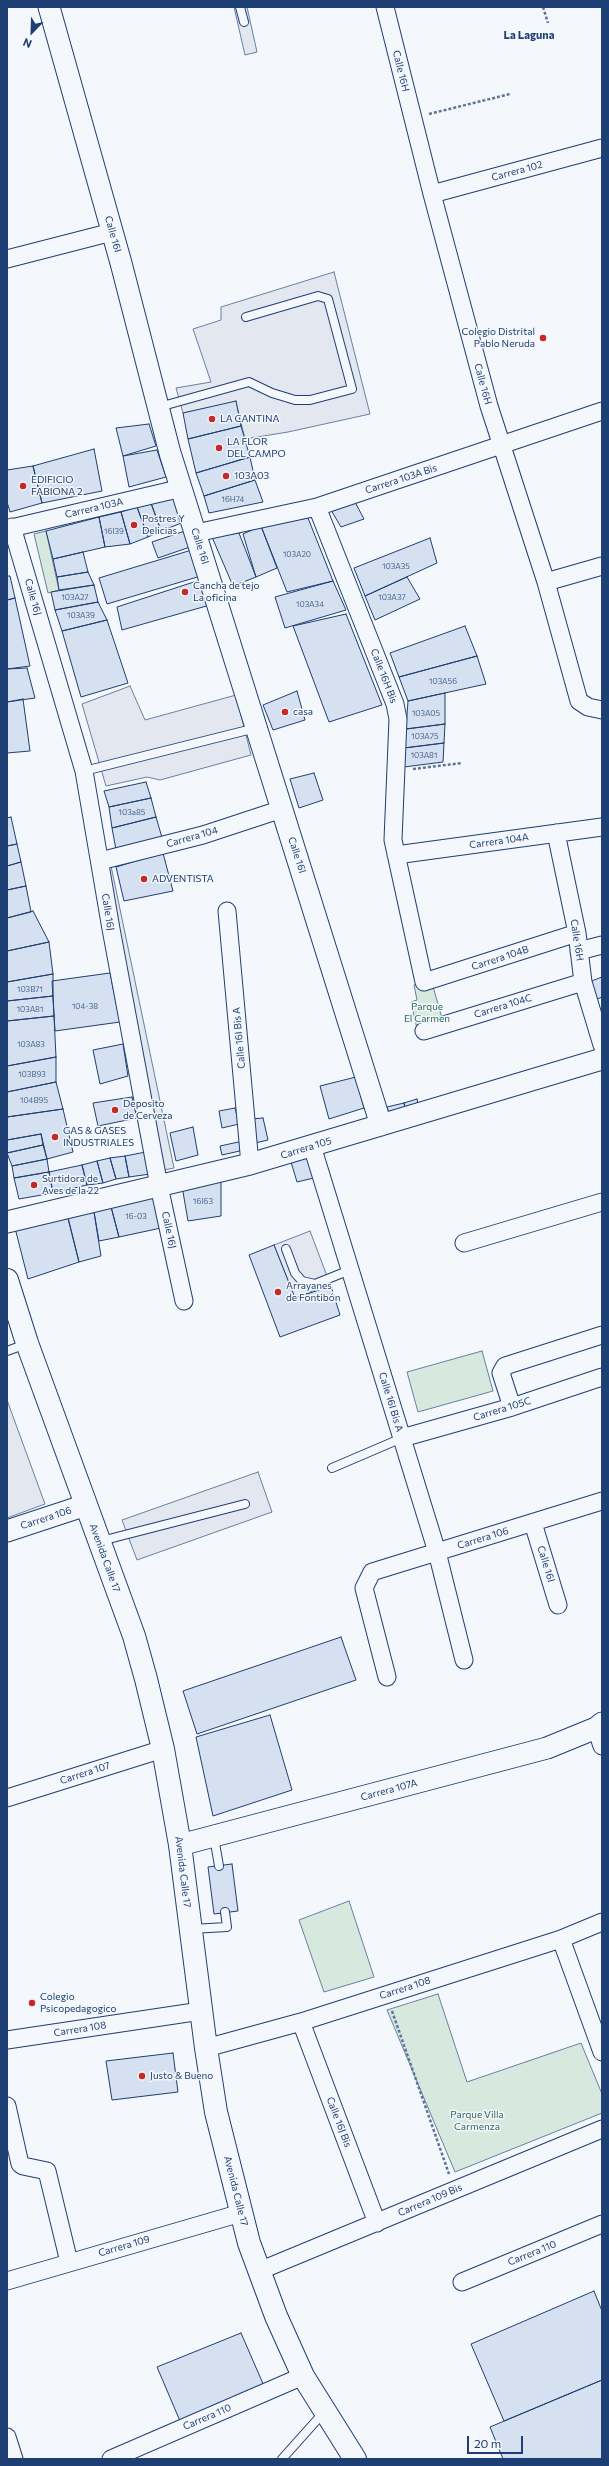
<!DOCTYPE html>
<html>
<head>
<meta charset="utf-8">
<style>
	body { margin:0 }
	#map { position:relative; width:609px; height:2466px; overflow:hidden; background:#f4f7fb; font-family:Commissioner,sans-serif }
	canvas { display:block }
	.frame { position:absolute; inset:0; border:8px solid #1d3f73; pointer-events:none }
	.north { position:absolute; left:12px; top:12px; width:40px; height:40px; -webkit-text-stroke:3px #f4f7fb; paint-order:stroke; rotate:203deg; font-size:11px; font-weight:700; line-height:16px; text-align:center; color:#1d3f73 }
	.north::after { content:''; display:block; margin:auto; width:14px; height:18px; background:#1d3f73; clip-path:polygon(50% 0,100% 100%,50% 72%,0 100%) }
	.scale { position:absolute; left:467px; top:2436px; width:56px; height:18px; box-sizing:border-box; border:2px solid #1d3f73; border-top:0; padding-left:5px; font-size:12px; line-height:14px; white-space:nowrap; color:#1d3f73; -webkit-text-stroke:3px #f4f7fb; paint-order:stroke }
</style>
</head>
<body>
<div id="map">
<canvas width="609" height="2466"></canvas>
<div class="frame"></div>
<div class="north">N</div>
<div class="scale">20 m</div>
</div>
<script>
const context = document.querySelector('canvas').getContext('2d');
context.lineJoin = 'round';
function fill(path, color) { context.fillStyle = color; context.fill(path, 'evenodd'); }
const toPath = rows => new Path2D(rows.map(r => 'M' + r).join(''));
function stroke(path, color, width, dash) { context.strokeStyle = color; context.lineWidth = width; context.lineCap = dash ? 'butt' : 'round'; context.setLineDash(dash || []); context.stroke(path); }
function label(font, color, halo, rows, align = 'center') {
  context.font = font + ' Commissioner,sans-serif'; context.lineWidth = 3; context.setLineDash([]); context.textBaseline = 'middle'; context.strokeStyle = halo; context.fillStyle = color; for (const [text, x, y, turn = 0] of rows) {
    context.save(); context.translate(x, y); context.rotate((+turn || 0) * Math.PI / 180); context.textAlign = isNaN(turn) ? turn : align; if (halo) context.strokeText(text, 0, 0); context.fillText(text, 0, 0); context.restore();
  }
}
const green = toPath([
	[46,531,59,590,48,593,34,534,46,531],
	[424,982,432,983,444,1025,418,1033,411,1002,417,1000,414,985,424,982],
	[482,1351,493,1391,418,1412,407,1372,482,1351],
	[349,1901,374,1977,324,1992,299,1920,349,1901],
	[438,1994,467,2082,581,2043,602,2094,602,2113,455,2172,387,2010,438,1994]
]);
fill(green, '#d7e8df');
stroke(green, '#687fa3', 1);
const parking = toPath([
	[234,7,247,7,257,52,245,55,234,7],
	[334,272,370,414,288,432,245,439,236,402,183,413,176,388,211,382,193,329,221,320,221,307,334,272],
	[130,686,145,720,236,695,251,755,160,780,147,777,106,786,82,704,130,686],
	[111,866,174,1168,164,1170,101,867,111,866],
	[310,1231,330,1284,295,1298,274,1245,310,1231],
	[7,1400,45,1504,7,1518,7,1400],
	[258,1472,272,1512,137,1560,122,1520,258,1472]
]);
fill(parking, '#e3e8f0');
stroke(parking, '#687fa3', 1);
const building = toPath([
	[236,401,241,426,188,439,183,413,236,401],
	[149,424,156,446,123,456,116,428,149,424],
	[241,426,250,457,196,473,188,439,241,426],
	[94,449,102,491,42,503,33,466,94,449],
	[157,450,166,477,129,487,123,456,157,450],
	[250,457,255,480,204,496,196,473,250,457],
	[33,466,42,503,10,512,7,502,7,470,33,466],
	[255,480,263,502,209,513,204,496,255,480],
	[173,495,184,522,161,531,151,503,173,495],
	[355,502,364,519,341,527,331,510,355,502],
	[151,503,161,531,148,537,137,507,151,503],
	[137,507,148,537,130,544,121,512,137,507],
	[121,512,130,544,105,547,99,517,121,512],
	[99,517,105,547,53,559,46,531,99,517],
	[308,518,333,581,287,592,261,526,308,518],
	[261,526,277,568,256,577,243,534,261,526],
	[188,530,193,546,158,558,152,542,188,530],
	[239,533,256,577,233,586,212,537,239,533],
	[430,538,437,563,365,596,354,568,430,538],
	[195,549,204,575,107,604,99,578,195,549],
	[83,552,88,572,57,577,53,559,83,552],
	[88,572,94,585,59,590,57,577,88,572],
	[7,576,10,576,15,598,7,600,7,576],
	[407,577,420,599,375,620,365,596,407,577],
	[203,579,210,605,122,630,117,607,203,579],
	[333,581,346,610,285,628,275,597,333,581],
	[94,585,98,602,55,610,51,592,94,585],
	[15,598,30,666,7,669,7,600,15,598],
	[98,602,107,620,62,631,55,610,98,602],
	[346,614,382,705,329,722,293,626,346,614],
	[107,620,128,683,81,697,62,631,107,620],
	[465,626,477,656,399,677,390,653,465,626],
	[477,656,486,684,408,701,399,677,477,656],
	[27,668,35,698,7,702,7,669,27,668],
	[297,691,305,720,273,730,263,705,297,691],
	[445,693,445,724,406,729,408,701,445,693],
	[23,699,30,751,7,753,7,702,23,699],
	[445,724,444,743,404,748,406,729,445,724],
	[444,743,443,762,404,767,404,748,444,743],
	[314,773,323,800,299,808,290,779,314,773],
	[146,782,151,798,109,807,104,791,146,782],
	[151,798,156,817,112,828,109,807,151,798],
	[11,817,17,844,7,846,7,818,11,817],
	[156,817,163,841,117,855,112,828,156,817],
	[17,844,21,862,7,866,7,846,17,844],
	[163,853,173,891,124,901,116,867,163,853],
	[21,862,26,886,7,890,7,866,21,862],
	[26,886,31,912,7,918,7,890,26,886],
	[33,911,49,942,7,951,7,918,33,911],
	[49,942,53,974,7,982,7,951,49,942],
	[110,973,120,1022,55,1031,52,981,110,973],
	[53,974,53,996,7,1001,7,982,53,974],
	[602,977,602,997,595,1000,589,982,602,977],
	[53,996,54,1016,7,1021,7,1001,53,996],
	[54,1016,56,1057,7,1066,7,1021,54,1016],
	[123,1044,128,1076,100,1084,93,1050,123,1044],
	[56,1057,56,1082,7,1092,7,1066,56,1057],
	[356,1077,364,1108,329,1119,320,1086,356,1077],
	[56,1082,63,1109,7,1117,7,1092,56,1082],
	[132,1097,137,1118,98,1126,93,1103,132,1097],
	[417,1099,419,1109,406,1113,404,1103,417,1099],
	[404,1103,406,1113,390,1117,387,1107,404,1103],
	[235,1108,239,1124,222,1128,219,1111,235,1108],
	[63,1109,73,1152,47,1159,41,1134,7,1140,7,1117,63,1109],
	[263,1118,268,1140,255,1143,252,1119,263,1118],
	[193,1127,198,1155,176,1161,170,1133,193,1127],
	[41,1134,43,1145,7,1153,7,1140,41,1134],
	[243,1141,244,1150,222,1155,220,1146,243,1141],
	[43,1145,47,1159,12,1166,7,1153,43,1145],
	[146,1152,150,1174,129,1177,125,1156,146,1152],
	[125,1156,129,1177,116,1179,110,1158,125,1156],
	[313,1156,318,1177,297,1182,291,1162,313,1156],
	[110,1158,116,1179,103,1183,97,1161,110,1158],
	[47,1159,49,1172,14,1178,12,1166,47,1159],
	[97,1161,103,1183,87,1185,82,1165,97,1161],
	[82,1165,87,1185,53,1193,49,1172,82,1165],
	[49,1172,53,1193,19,1199,14,1178,49,1172],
	[221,1175,221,1216,188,1221,182,1186,221,1175],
	[152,1194,161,1228,119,1237,110,1203,152,1194],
	[110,1203,119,1237,99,1241,93,1206,110,1203],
	[93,1206,101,1256,79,1262,67,1214,93,1206],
	[67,1214,79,1262,28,1279,15,1228,67,1214],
	[274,1245,295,1298,331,1286,340,1315,280,1337,249,1255,274,1245],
	[341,1637,356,1680,197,1734,183,1691,341,1637],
	[270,1715,292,1790,213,1816,196,1737,270,1715],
	[232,1864,238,1911,214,1914,208,1867,232,1864],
	[173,2053,178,2092,112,2100,106,2061,173,2053],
	[594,2291,602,2311,602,2380,504,2421,471,2344,594,2291],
	[241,2333,264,2386,180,2421,157,2367,241,2333],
	[602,2380,602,2459,503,2459,490,2427,602,2380]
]);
fill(building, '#d5e0f0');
stroke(building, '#1d3f73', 1);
const service = toPath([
	[240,7,244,22],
	[159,407,249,382,272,393,295,400,310,400,352,389,328,299,318,296,246,317],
	[84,771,256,728],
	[286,1249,295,1273,302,1281,315,1284,350,1270],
	[7,1351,26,1344],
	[332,1468,402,1438],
	[101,1541,245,1504],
	[214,1837,219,1866],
	[191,1929,227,1927,225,1912],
	[282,2459,324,2412]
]);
const minor = toPath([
	[385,7,432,194,489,406,546,582,579,701,588,707,602,710],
	[432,194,602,148],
	[7,259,112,232],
	[317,507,395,704,398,719,393,840,424,982,577,933],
	[12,527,84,771,111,929,159,1186,184,1301],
	[7,529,182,488],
	[196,533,317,507,602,411],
	[546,582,602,566],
	[556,833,577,933,583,982,602,1045],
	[396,855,602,827],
	[100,861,203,835,282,809],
	[227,911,250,1164],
	[579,951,602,945],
	[424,1031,583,982],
	[312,1146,437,1552,464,1660],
	[464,1243,602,1202],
	[512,1407,501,1373,505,1366,602,1335],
	[402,1438,512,1407,602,1377],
	[533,1523,558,1605],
	[387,1677,364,1588,372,1572,602,1501],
	[596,1728,602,1746],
	[7,1798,163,1749],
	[561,1939,602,2052],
	[301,2022,377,2223],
	[7,2040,201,2011],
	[206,2048,301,2022,561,1939,602,1922],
	[7,2106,20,2164,23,2166,47,2171,69,2262],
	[259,2271,602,2129],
	[7,2281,241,2213],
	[462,2282,602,2224],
	[7,2437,14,2459],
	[111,2459,303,2376]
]);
const tertiary = toPath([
	[49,7,121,263,170,453,381,1125],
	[7,1222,250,1164,602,1059],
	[7,1531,86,1505],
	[180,1845,547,1748,596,1728,602,1723]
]);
const secondary = toPath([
	[7,1280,27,1343,134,1636,146,1679,163,1749,180,1845,206,2048,216,2112,249,2243,276,2316,303,2376,355,2459]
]);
stroke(service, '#1d3f73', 10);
stroke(minor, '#1d3f73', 19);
stroke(tertiary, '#1d3f73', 23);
stroke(secondary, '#1d3f73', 24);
stroke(toPath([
	[543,7,548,23],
	[429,114,510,94],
	[413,769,462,763],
	[392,2011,449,2174]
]), '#5e769c', 2.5, [3, 2]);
stroke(service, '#f4f7fb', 8);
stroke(minor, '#f4f7fb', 17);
stroke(tertiary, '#f4f7fb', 21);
stroke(secondary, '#f4f7fb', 22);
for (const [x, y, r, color] of [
	[543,338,4,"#c62828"],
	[212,419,4,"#c62828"],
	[219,448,4,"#c62828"],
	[226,476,4,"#c62828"],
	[23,486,4,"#c62828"],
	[134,525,4,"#c62828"],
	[185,592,4,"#c62828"],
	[285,712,4,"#c62828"],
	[144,879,4,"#c62828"],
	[115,1110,4,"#c62828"],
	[55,1137,4,"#c62828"],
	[34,1185,4,"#c62828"],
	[278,1292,4,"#c62828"],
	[32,2003,4,"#c62828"],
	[142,2076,4,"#c62828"]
]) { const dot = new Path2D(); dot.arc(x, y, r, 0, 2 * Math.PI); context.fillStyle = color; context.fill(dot); stroke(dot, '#f4f7fb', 1.5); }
label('8px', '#4b6792', null, [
	["16H74",233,499],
	["16I39",114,531],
	["103A20",297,554],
	["103A35",396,566],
	["103A27",75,597],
	["103A37",392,597],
	["103A34",310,604],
	["103A39",81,615],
	["103A56",443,681],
	["103A05",426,713],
	["103A75",425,736],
	["103A81",424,755],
	["103a85",132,812],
	["103B71",30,989],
	["104-38",85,1006],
	["103A81",30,1009],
	["103A83",31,1044],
	["103B93",32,1074],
	["104B95",34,1100],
	["16I63",203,1201],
	["16-03",136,1216]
]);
label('10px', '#1d3f73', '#f4f7fb', [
	["Calle 16H",401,71,76],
	["Carrera 102",517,171,-15],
	["Calle 16I",113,234,74],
	["Calle 16H",483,384,75],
	["Carrera 103A Bis",401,479,-18],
	["Carrera 103A",94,508,-13],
	["Calle 16I",200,546,72],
	["Calle 16J",33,597,74],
	["Calle 16H Bis",384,676,69],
	["Carrera 104",192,837,-16],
	["Carrera 104A",499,841,-8],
	["Calle 16I",297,855,72],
	["Calle 16J",108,912,81],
	["Calle 16H",577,940,81],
	["Carrera 104B",500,958,-18],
	["Carrera 104C",503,1006,-17],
	["Calle 16I Bis A",239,1038,-95],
	["Carrera 105",306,1148,-17],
	["Calle 16J",169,1230,78],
	["Calle 16I Bis A",391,1402,73],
	["Carrera 105C",502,1409,-17],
	["Carrera 106",46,1518,-18],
	["Carrera 106",483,1538,-17],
	["Avenida Calle 17",105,1558,70],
	["Calle 16I",546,1564,73],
	["Carrera 107",85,1773,-18],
	["Carrera 107A",389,1790,-15],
	["Avenida Calle 17",183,1872,83],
	["Carrera 108",405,1988,-18],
	["Carrera 108",80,2029,-9],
	["Calle 16J Bis",339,2122,69],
	["Avenida Calle 17",236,2191,76],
	["Carrera 109 Bis",430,2200,-23],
	["Carrera 109",124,2246,-16],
	["Carrera 110",532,2253,-22],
	["Carrera 110",207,2417,-23]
]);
label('10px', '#1d3f73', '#f4f7fb', [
	["Colegio Distrital",535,332,"right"],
	["Pablo Neruda",535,344,"right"],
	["LA CANTINA",220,419],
	["LA FLOR",227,442],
	["DEL CAMPO",227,454],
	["103A03",234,476],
	["EDIFICIO",31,480],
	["FABIONA 2",31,492],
	["Postres Y",142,519],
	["Delicias",142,531],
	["Cancha de tejo",193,586],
	["La oficina",193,598],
	["casa",293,712],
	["ADVENTISTA",152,879],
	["Deposito",123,1104],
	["de Cerveza",123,1116],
	["GAS & GASES",63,1131],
	["INDUSTRIALES",63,1143],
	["Surtidora de",42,1179],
	["Aves de la 22",42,1191],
	["Arrayanes",286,1286],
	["de Fontibón",286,1298],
	["Colegio",40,1997],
	["Psicopedagogico",40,2009],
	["Justo & Bueno",150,2076]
], 'left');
label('10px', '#2c6c60', '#f4f7fb', [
	["Parque",427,1007],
	["El Carmen",427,1019],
	["Parque Villa",477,2115],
	["Carmenza",477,2127]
]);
label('bold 11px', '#1d3f73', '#f4f7fb', [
	["La Laguna",529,35]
]);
</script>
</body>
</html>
